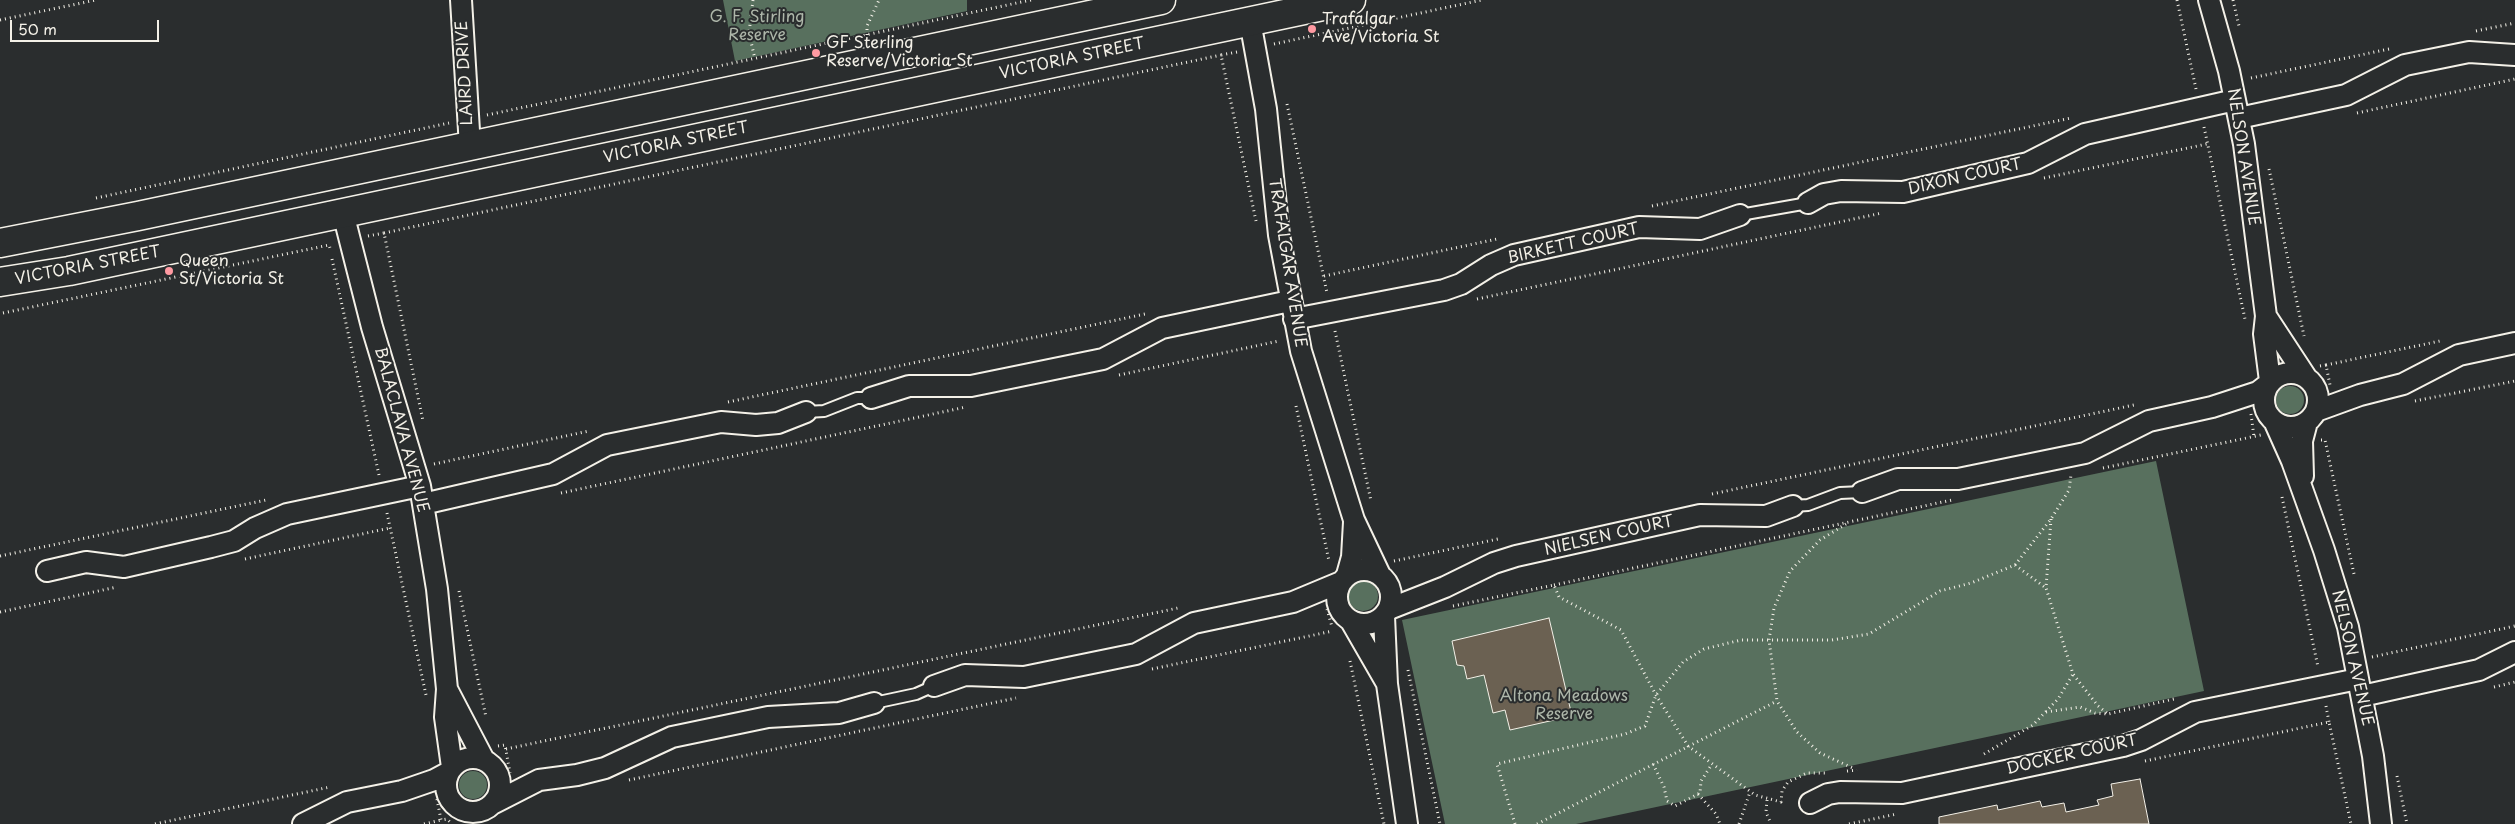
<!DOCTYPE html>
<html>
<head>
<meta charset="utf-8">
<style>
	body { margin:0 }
	#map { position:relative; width:2515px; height:824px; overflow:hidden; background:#2a2d2e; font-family:"Playpen Sans",sans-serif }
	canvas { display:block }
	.scale { position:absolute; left:10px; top:20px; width:149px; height:22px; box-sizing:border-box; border:2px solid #f4f1e8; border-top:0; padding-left:6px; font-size:15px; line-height:18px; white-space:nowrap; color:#f4f1e8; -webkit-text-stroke:4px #2a2d2e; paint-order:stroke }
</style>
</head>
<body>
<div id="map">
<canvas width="2515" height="824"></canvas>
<div class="scale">50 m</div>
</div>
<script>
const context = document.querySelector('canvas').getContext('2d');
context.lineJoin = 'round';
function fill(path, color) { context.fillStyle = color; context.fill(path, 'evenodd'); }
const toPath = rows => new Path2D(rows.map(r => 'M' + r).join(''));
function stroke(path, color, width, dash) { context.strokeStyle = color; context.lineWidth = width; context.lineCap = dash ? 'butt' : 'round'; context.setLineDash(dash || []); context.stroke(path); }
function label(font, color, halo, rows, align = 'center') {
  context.font = font + ' "Playpen Sans",sans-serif'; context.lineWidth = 4; context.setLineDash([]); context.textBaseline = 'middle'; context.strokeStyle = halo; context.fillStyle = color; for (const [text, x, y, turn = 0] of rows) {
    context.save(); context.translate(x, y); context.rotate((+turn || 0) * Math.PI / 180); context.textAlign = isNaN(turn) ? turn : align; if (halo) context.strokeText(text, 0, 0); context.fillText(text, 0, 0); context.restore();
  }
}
fill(toPath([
	[723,0,967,0,967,11,735,61],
	'2276 400a14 14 0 1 1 28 0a14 14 0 1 1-28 0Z',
	[2156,461,2204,691,1576,824,1445,824,1402,620],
	'1348 596a15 15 0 1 1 30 0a15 15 0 1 1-30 0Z',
	'459 785a14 14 0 1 1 28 0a14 14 0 1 1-28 0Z'
]), '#58705e');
const building = toPath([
	[1549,618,1572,716,1510,730,1505,710,1493,713,1484,675,1467,679,1464,666,1457,665,1452,641,1549,618],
	[2140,779,2149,824,1939,824,1939,817,1997,805,1998,810,2040,801,2042,807,2064,803,2066,812,2099,805,2097,800,2113,796,2111,784,2140,779]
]);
fill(building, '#6b6152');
stroke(building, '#f4f1e8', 1);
const lane = toPath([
	[1740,215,1808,203],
	[806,412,824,411,857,398,871,398],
	[1793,506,1808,505,1840,493,1862,492],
	[874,703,916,694,934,686]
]);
const street = toPath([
	[461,0,470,147],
	[2209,0,2229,71,2244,144,2266,316,2264,334,2270,381],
	[1250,21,1266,109,1279,235,1301,351,1354,520,1380,575],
	[2239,118,2346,95,2405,65,2469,52,2515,55],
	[1808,203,1824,194,1841,191,1903,192,2028,163,2085,134,2235,100],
	[343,213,372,327,420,486,437,589,447,689,445,717,452,767],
	[2266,316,2306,377],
	[1294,319,1444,290,1461,284,1491,265,1514,255,1639,227,1700,229,1740,215],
	'2264 400a27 27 0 1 1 54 0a27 27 0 1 1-54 0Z',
	[871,398,909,386,971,386,1103,359,1162,328,1290,301],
	[2316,411,2360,395,2403,384,2459,355,2515,343],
	[2275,423,2292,461,2324,550,2348,627,2373,756,2381,824],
	[2303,476,2302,441,2307,422],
	[1862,492,1898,479,1958,479,2085,453,2149,421,2212,407,2258,392,2267,385],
	[423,504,553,474,607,445,721,422,756,425,778,423,806,412],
	'1337 597a27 27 0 1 1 54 0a27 27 0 1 1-54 0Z',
	[47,571,86,562,124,567,211,547,234,541,255,528,287,514,420,486],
	[1347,575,1352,557,1354,522],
	[1389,609,1445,587,1494,563,1516,556,1700,515,1766,516,1793,506],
	[1384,616,1387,684,1407,824],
	[1352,623,1386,682],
	[934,686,965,675,1024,677,1136,654,1194,623,1293,602,1341,582],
	[448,691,484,760],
	[2362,696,2479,670,2515,652],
	'446 785a27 27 0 1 1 54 0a27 27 0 1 1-54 0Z',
	[494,803,539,780,577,775,605,768,672,737,768,717,839,713,874,703],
	[1810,803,1828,794,1840,792,1902,793,2123,746,2141,740,2195,712,2358,679],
	[303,824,347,802,402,791,434,780,449,772]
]);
const secondary = toPath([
	[0,243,138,216,1161,0],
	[0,282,69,271,1351,0]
]);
stroke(lane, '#f4f1e8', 14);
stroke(street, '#f4f1e8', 24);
stroke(secondary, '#f4f1e8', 31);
stroke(toPath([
	[753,0,749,33,755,59],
	[2177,0,2196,89],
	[2233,0,2239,26],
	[0,20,96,0],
	[2476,31,2515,23],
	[867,35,867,26,879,0],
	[1274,44,1482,0],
	[1237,52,1221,55,1256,221],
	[2251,78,2389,49],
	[1287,104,1327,293],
	[2357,113,2515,79],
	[487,115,1031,0],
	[2204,127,2245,319],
	[2269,169,2304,336],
	[2044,178,2207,144],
	[96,198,449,123],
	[1652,206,2071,118],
	[384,233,1221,55],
	[368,236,384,233,423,421],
	[332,259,379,475],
	[1324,276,1497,239],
	[1477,299,1882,213],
	[3,313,329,245,330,248],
	[1335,331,1371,501],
	[2326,365,2440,341],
	[2320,366,2326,365,2330,385],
	[1119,375,1279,341],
	[2415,401,2515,381],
	[728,402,1145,314],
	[1296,406,1329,561],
	[2251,414,2254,437],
	[2321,440,2325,440,2354,574],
	[434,464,589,431],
	[2103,468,2261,435],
	[561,493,966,407],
	[1712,494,2134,405],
	[2282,497,2318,667],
	[387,513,426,695],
	[2051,519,2046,588,2073,674,2098,706,2107,713],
	[1846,524,1820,540,1790,571,1774,608,1769,640,1777,701,1797,732,1820,753,1855,769],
	[0,556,266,500],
	[245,559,390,528],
	[1394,561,1498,539],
	[2015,565,2051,519,2069,490,2071,475],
	[1554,585,1952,500],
	[459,591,486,717],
	[1453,606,1554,585,1559,597,1621,630,1656,695,1688,746,1755,795,1781,802,1782,791,1788,782,1807,773,1826,773],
	[1327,609,1332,627],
	[0,612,117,587],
	[2372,657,2515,626],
	[1350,661,1384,824],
	[1152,669,1333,631],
	[1408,670,1440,824],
	[2494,687,2515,682],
	[2326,706,2329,722],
	[2046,712,2080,707,2095,713,2108,714,2174,699],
	[498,746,505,745,510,773],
	[506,749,1178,608],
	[1984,754,2033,725,2058,699,2073,674],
	[2145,761,2329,722,2351,824],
	[1653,764,1664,787,1667,801,1675,806,1700,793,1701,781,1712,764],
	[1847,771,1857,770],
	[2397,776,2407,824],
	[629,780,1016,698],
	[1698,794,1716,814,1720,824],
	[437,799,441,820,447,819,452,824],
	[1767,800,1766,812,1771,824],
	[155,824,330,787],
	[424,824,441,820],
	[1515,824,1497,764,1625,734,1645,726,1656,695,1683,662,1704,649,1741,640,1832,640,1869,634,1940,591,1971,583,2015,565,2046,588],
	[1537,824,1777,701],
	[1739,824,1750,792],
	[1849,824,1897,814]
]), '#f4f1e8', 3, [1, 4]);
stroke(lane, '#2a2d2e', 10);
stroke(street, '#2a2d2e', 20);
stroke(secondary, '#2a2d2e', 28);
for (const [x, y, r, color] of [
	[1312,29,5,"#ff9aa2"],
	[816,53,5,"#ff9aa2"],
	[169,271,5,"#ff9aa2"]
]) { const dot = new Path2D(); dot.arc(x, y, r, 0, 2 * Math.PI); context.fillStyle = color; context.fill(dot); stroke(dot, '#2a2d2e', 2); }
label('16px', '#aeb7aa', '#2a2d2e', [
	["G. F. Stirling",757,18],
	["Reserve",757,36],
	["Altona Meadows",1564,697],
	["Reserve",1564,715]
]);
label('16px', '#f4f1e8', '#2a2d2e', [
	["Trafalgar",1322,20],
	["Ave/Victoria St",1322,38],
	["GF Sterling",826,44],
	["Reserve/Victoria St",826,62],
	["Queen",179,262],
	["St/Victoria St",179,280]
], 'left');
label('16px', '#f4f1e8', '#2a2d2e', [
	["VICTORIA STREET",1072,59,-12],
	["LAIRD DRIVE",465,73,-93],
	["VICTORIA STREET",676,143,-12],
	["NELSON AVENUE",2243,157,81],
	["DIXON COURT",1965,177,-13],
	["BIRKETT COURT",1573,244,-13],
	["TRAFALGAR AVENUE",1287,263,81],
	["VICTORIA STREET",88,266,-11],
	["BALACLAVA AVENUE",401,430,75],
	["NIELSEN COURT",1609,536,-13],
	["NELSON AVENUE",2352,658,77],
	["DOCKER COURT",2072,755,-13]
]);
</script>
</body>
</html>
